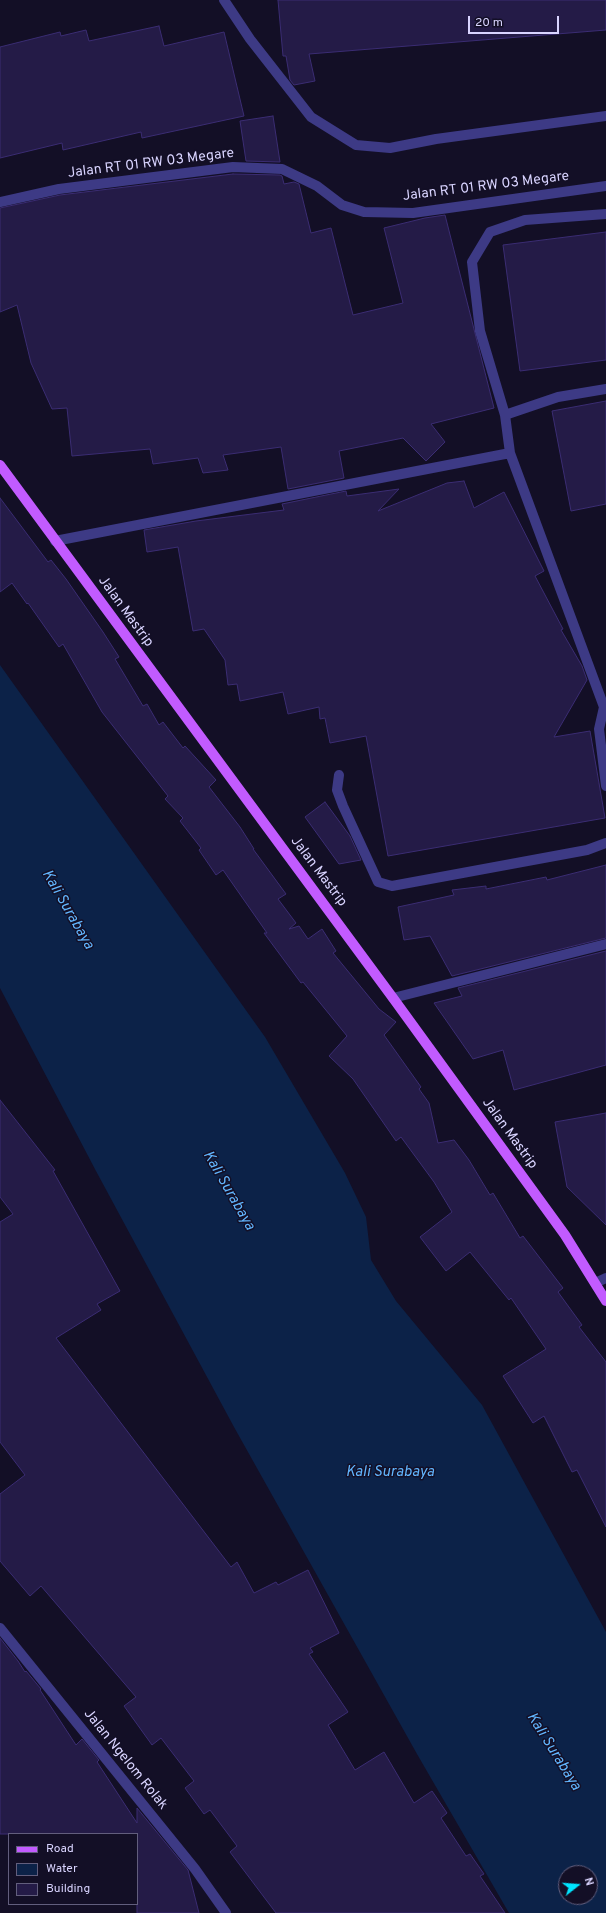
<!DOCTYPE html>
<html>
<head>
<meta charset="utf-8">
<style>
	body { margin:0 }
	#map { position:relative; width:606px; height:1913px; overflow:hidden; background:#130f26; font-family:Overpass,sans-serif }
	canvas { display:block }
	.legend { position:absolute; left:8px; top:1833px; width:130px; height:72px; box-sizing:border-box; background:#130f26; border:1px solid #625e7d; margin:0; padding:5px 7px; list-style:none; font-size:12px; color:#d9d4ff }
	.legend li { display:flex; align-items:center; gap:8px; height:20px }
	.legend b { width:20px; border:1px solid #625e7d }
	.north { position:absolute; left:558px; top:1865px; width:40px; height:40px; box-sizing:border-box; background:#130f26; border:1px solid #625e7d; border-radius:50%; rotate:73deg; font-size:11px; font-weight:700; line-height:16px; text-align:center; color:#d9d4ff }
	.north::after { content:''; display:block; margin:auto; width:14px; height:18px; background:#00e5ff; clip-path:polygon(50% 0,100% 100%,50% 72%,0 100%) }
	.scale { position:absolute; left:468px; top:16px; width:91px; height:18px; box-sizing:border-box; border:2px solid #d9d4ff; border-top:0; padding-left:5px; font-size:12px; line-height:14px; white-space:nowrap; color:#d9d4ff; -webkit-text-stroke:3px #130f26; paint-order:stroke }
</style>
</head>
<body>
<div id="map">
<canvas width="606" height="1913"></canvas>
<ul class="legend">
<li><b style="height:5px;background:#c25bff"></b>Road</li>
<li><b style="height:11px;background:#0c2248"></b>Water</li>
<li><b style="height:11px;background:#241b47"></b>Building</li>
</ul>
<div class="north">N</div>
<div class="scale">20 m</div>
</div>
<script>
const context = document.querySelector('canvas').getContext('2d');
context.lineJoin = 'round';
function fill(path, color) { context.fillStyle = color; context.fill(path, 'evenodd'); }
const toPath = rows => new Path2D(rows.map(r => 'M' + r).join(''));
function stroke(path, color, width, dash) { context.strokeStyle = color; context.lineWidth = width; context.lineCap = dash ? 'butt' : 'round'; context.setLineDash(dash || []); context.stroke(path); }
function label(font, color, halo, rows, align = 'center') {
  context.font = font + ' Overpass,sans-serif'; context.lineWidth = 3; context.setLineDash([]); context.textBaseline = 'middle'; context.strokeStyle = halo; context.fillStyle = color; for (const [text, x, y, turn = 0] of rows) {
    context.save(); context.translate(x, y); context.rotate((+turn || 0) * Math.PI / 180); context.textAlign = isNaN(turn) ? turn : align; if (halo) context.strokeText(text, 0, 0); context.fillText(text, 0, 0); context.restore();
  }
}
fill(toPath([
	[0,665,265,1037,345,1173,366,1217,371,1260,396,1301,482,1405,606,1632,606,1913,509,1913,417,1754,234,1427,96,1171,0,988],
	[566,1873,590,1873,590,1897,566,1897]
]), '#0c2248');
const building = toPath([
	[278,0,606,0,606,30,309,54,315,81,294,85,290,80,286,56,283,56,278,0],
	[159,26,164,46,224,32,244,116,142,138,141,132,63,150,62,143,0,158,0,47,60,32,61,36,86,30,89,41,159,26],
	[273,116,280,162,246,161,240,121,273,116],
	[233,174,280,175,282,176,284,184,294,182,299,184,311,233,331,228,353,315,403,303,384,228,425,218,445,215,494,408,431,424,445,442,426,461,403,438,339,451,344,478,288,489,281,447,223,455,228,470,203,473,198,458,153,464,150,449,72,456,67,408,52,409,31,363,17,305,0,312,0,208,60,195,233,174],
	[606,232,606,360,520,371,503,245,606,232],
	[606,401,606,504,571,511,552,411,606,401],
	[464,481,474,508,504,492,544,571,535,576,563,629,561,630,582,666,587,680,554,737,590,731,605,818,388,856,366,736,330,743,325,718,320,719,319,707,288,714,283,692,240,701,237,684,228,685,225,660,204,629,193,631,178,547,147,552,144,530,196,521,284,510,282,504,346,491,347,496,399,489,378,511,447,483,464,481],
	[0,498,48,562,51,560,66,579,103,632,119,657,115,659,143,706,147,704,159,725,163,722,183,748,185,746,216,780,209,787,240,827,254,849,253,849,286,894,278,899,296,923,289,929,299,926,308,939,322,929,336,951,333,953,379,1009,396,1022,384,1035,421,1087,419,1089,429,1103,438,1143,454,1140,469,1160,490,1195,493,1193,520,1238,523,1236,563,1288,558,1292,582,1325,579,1327,606,1362,606,1527,577,1470,572,1472,544,1416,533,1423,503,1376,546,1349,511,1298,509,1300,470,1252,446,1271,420,1237,452,1212,434,1182,401,1137,396,1141,353,1079,329,1056,347,1036,303,982,301,983,264,933,267,933,223,870,216,875,199,850,201,848,180,821,183,818,165,799,168,796,102,712,63,644,59,647,28,603,27,604,12,583,0,592,0,498],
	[325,802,350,836,361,860,339,864,305,817,325,802],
	[606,865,606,938,452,976,430,936,404,940,398,907,454,895,452,890,486,886,486,889,546,877,547,880,606,865],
	[606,951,606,1065,514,1090,503,1050,473,1059,434,1003,462,996,458,988,606,951],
	[0,1100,55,1170,53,1171,120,1291,97,1304,101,1310,56,1338,231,1567,237,1562,254,1593,276,1582,278,1585,308,1570,339,1633,310,1648,313,1652,309,1654,348,1712,328,1725,355,1770,384,1752,414,1803,432,1791,447,1813,441,1818,466,1856,470,1854,484,1874,480,1876,505,1913,276,1913,230,1852,237,1846,210,1810,204,1814,185,1788,194,1781,161,1738,152,1745,124,1706,136,1697,41,1586,30,1596,0,1561,0,1494,25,1475,0,1442,0,1222,13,1214,0,1197,0,1100],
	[606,1113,606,1225,567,1187,555,1122,606,1113],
	[0,1638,18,1661,25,1672,26,1671,41,1689,40,1690,76,1745,82,1739,99,1760,97,1762,137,1823,137,1808,188,1870,199,1913,137,1913,137,1834,0,1834,0,1638]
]);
fill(building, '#241b47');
stroke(building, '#3b2d73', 1);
stroke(toPath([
	[224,0,250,39,311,117,356,145,390,148,436,139,606,116],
	[606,389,558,397,505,415,510,453,604,707,606,706],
	[505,415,480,331,472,262,490,232,525,220,606,214],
	[55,541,510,453],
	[604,707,599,729,606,786],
	[339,775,337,790,343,806,378,882,392,886,587,850,606,843],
	[393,998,606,944],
	[595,1283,606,1278]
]), '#3d3a85', 10);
stroke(toPath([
	[0,202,59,189,233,167,282,169,317,186,342,205,364,212,413,213,606,186],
	[0,1628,195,1869,226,1913]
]), '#3d3a85', 10);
stroke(toPath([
	[0,465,393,998,565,1235,606,1301]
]), '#c25bff', 10);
label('14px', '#d9d4ff', '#130f26', [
	["Jalan RT 01 RW 03 Megare",151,164,-7],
	["Jalan RT 01 RW 03 Megare",486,187,-7],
	["Jalan Mastrip",125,612,54],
	["Jalan Mastrip",318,872,53],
	["Jalan Mastrip",509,1134,54],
	["Jalan Ngelom Rolak",125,1760,51]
]);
label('italic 15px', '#62b6ff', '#130f26', [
	["Kali Surabaya",67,910,60],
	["Kali Surabaya",228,1191,60],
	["Kali Surabaya",390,1473],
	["Kali Surabaya",553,1752,58]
]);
</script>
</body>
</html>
